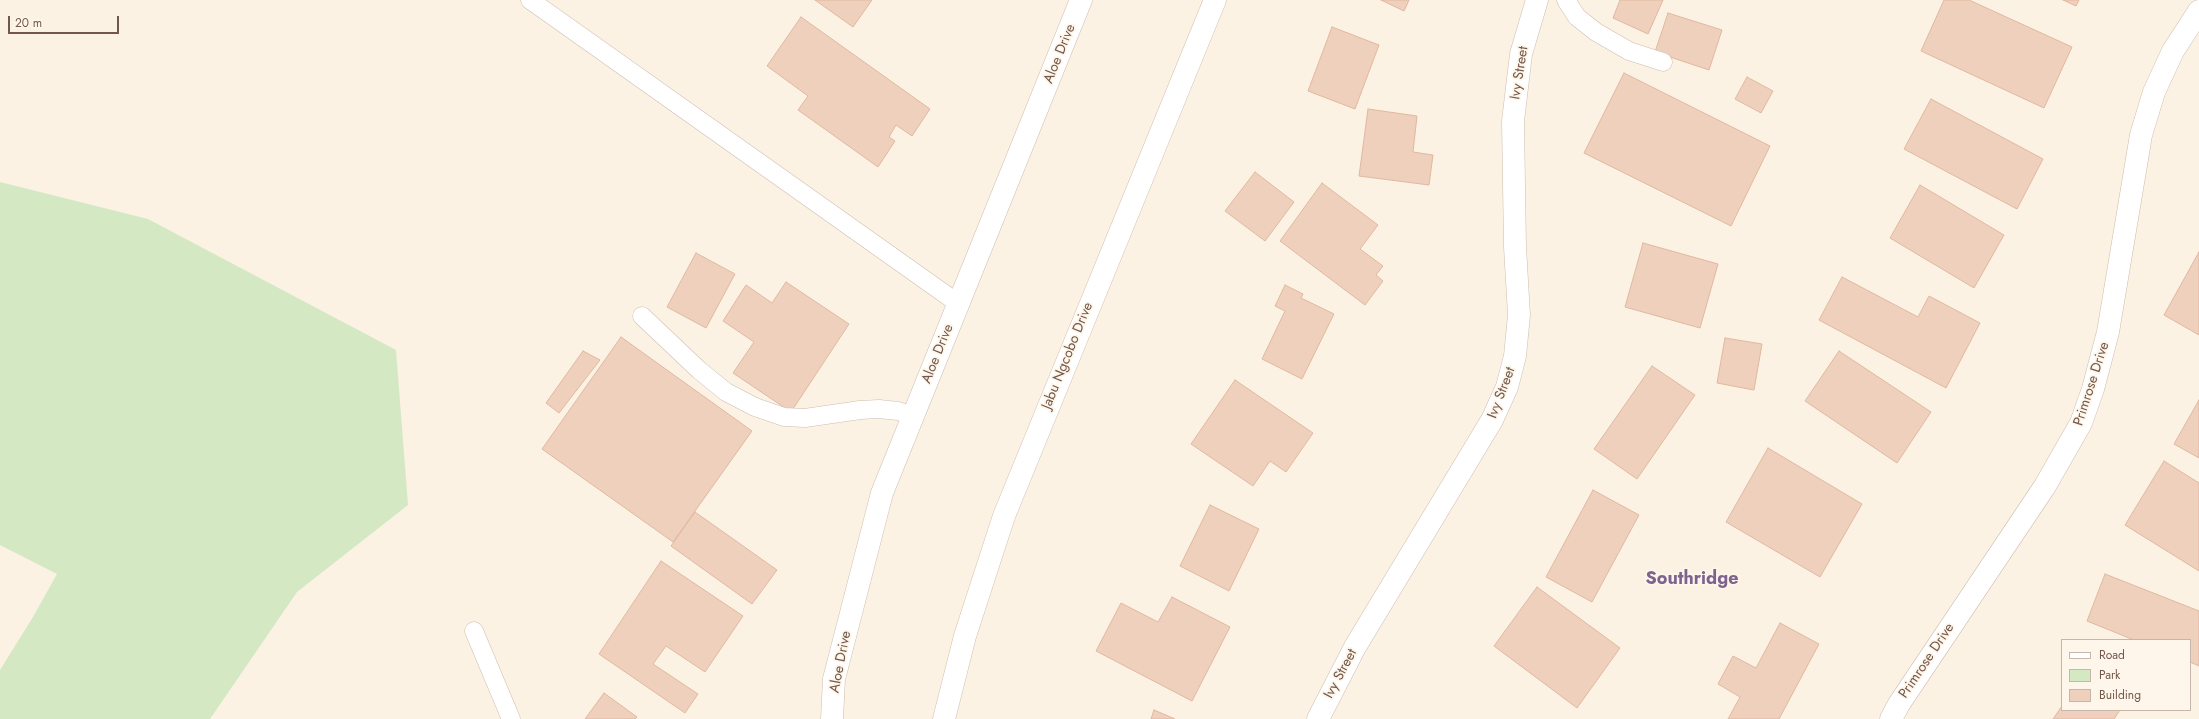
<!DOCTYPE html>
<html>
<head>
<meta charset="utf-8">
<style>
	body { margin:0 }
	#map { position:relative; width:2199px; height:719px; overflow:hidden; background:#fbf2e4; font-family:Jost,sans-serif }
	canvas { display:block }
	.legend { position:absolute; left:2061px; top:639px; width:130px; height:72px; box-sizing:border-box; background:#fef6ea; border:1px solid #c6b7aa; margin:0; padding:5px 7px; list-style:none; font-size:12px; color:#72584b }
	.legend li { display:flex; align-items:center; gap:8px; height:20px }
	.legend b { width:20px; border:1px solid #c6b7aa }
	.scale { position:absolute; left:8px; top:16px; width:111px; height:18px; box-sizing:border-box; border:2px solid #72584b; border-top:0; padding-left:5px; font-size:12px; line-height:14px; white-space:nowrap; color:#72584b; -webkit-text-stroke:3px #fef6ea; paint-order:stroke }
</style>
</head>
<body>
<div id="map">
<canvas width="2199" height="719"></canvas>
<ul class="legend">
<li><b style="height:5px;background:#fff"></b>Road</li>
<li><b style="height:11px;background:#d3e8c3"></b>Park</li>
<li><b style="height:11px;background:#efd0bd"></b>Building</li>
</ul>
<div class="scale">20 m</div>
</div>
<script>
const context = document.querySelector('canvas').getContext('2d');
context.lineJoin = 'round';
function fill(path, color) { context.fillStyle = color; context.fill(path, 'evenodd'); }
const toPath = rows => new Path2D(rows.map(r => 'M' + r).join(''));
function stroke(path, color, width, dash) { context.strokeStyle = color; context.lineWidth = width; context.lineCap = dash ? 'butt' : 'round'; context.setLineDash(dash || []); context.stroke(path); }
function label(font, color, halo, rows, align = 'center') {
  context.font = font + ' Jost,sans-serif'; context.lineWidth = 3.5; context.setLineDash([]); context.textBaseline = 'middle'; context.strokeStyle = halo; context.fillStyle = color; for (const [text, x, y, turn = 0] of rows) {
    context.save(); context.translate(x, y); context.rotate((+turn || 0) * Math.PI / 180); context.textAlign = isNaN(turn) ? turn : align; if (halo) context.strokeText(text, 0, 0); context.fillText(text, 0, 0); context.restore();
  }
}
fill(toPath([
	[0,182,148,219,396,350,408,505,297,592,210,719,0,719,0,670,33,617,57,574,0,545]
]), '#d3e8c3');
const building = toPath([
	[815,0,872,0,853,27,815,0],
	[1381,0,1409,0,1404,11,1381,0],
	[1620,0,1663,0,1648,34,1613,18,1620,0],
	[1944,0,1969,0,2072,47,2044,108,1921,51,1944,0],
	[2063,0,2079,0,2076,6,2063,0],
	[1668,13,1722,30,1709,70,1655,52,1668,13],
	[801,17,930,109,912,136,896,125,889,137,895,141,878,167,798,110,808,96,767,66,801,17],
	[1332,27,1379,45,1355,109,1308,91,1332,27],
	[1624,73,1770,146,1731,226,1584,153,1624,73],
	[1747,77,1773,91,1761,113,1735,99,1747,77],
	[1931,99,2043,159,2017,209,1904,149,1931,99],
	[1368,109,1417,116,1413,152,1433,155,1429,185,1359,176,1368,109],
	[1255,172,1294,202,1265,241,1225,211,1255,172],
	[1322,183,1378,225,1360,249,1383,266,1376,275,1383,281,1365,305,1280,241,1322,183],
	[1920,185,2004,235,1974,288,1890,238,1920,185],
	[1643,243,1718,264,1700,328,1625,307,1643,243],
	[2199,252,2199,335,2164,315,2199,252],
	[696,253,735,274,706,328,667,307,696,253],
	[1842,277,1918,317,1929,296,1980,323,1946,388,1819,320,1842,277],
	[786,282,849,324,791,412,733,373,754,342,723,321,746,285,772,303,786,282],
	[1285,285,1303,294,1301,298,1334,314,1302,379,1262,359,1285,311,1275,306,1285,285],
	[621,337,752,431,673,542,542,449,621,337],
	[1725,338,1762,344,1754,390,1717,383,1725,338],
	[583,351,600,360,559,413,546,403,583,351],
	[1839,351,1931,412,1897,463,1805,401,1839,351],
	[1652,366,1695,395,1637,479,1594,449,1652,366],
	[1235,380,1313,433,1286,472,1270,461,1253,486,1191,444,1235,380],
	[2199,400,2199,458,2174,444,2199,400],
	[1768,448,1862,504,1820,577,1726,522,1768,448],
	[2164,461,2199,483,2199,571,2125,525,2164,461],
	[1593,490,1639,515,1592,602,1546,577,1593,490],
	[1210,505,1259,529,1229,591,1180,566,1210,505],
	[695,512,777,570,752,604,671,546,695,512],
	[661,561,743,616,705,672,666,646,653,664,698,694,685,713,599,654,661,561],
	[2105,574,2199,611,2199,666,2190,662,2190,640,2134,640,2087,621,2105,574],
	[1537,587,1620,648,1577,708,1494,646,1537,587],
	[1172,597,1230,627,1192,701,1096,651,1121,603,1158,622,1172,597],
	[1780,623,1819,644,1779,719,1728,719,1740,697,1718,684,1733,656,1756,668,1780,623],
	[604,693,637,717,635,719,585,719,604,693],
	[2062,706,2062,710,2120,710,2114,719,2053,719,2062,706],
	[1154,710,1175,719,1151,719,1154,710]
]);
fill(building, '#efd0bd');
stroke(building, '#e1b79e', 1);
const service = toPath([
	[530,0,959,304],
	[1566,0,1577,17,1596,32,1629,51,1663,62],
	[642,316,699,370,726,392,755,407,784,417,805,418,860,410,879,409,898,411,913,416],
	[474,631,511,719]
]);
const minor = toPath([
	[832,719,834,679,882,493,1081,0],
	[1318,719,1355,647,1492,420,1507,387,1515,356,1519,315,1515,247,1513,121,1521,54,1537,0],
	[1891,719,1899,704,2045,486,2081,423,2093,389,2108,332,2141,135,2154,92,2173,51,2199,11]
]);
const secondary = toPath([
	[944,719,965,636,1004,516,1215,0]
]);
stroke(service, '#cebcae', 19);
stroke(minor, '#cebcae', 23);
stroke(secondary, '#d1bbab', 23);
stroke(service, '#fff', 18);
stroke(minor, '#fff', 22);
stroke(secondary, '#fff', 22);
label('14px', '#72584b', '#fef6ea', [
	["Aloe Drive",1060,54,-68],
	["Ivy Street",1520,73,-81],
	["Aloe Drive",938,354,-68],
	["Jabu Ngcobo Drive",1068,356,-68],
	["Primrose Drive",2092,384,-72],
	["Ivy Street",1502,393,-69],
	["Primrose Drive",1927,661,-56],
	["Aloe Drive",841,662,-79],
	["Ivy Street",1341,674,-62]
]);
label('bold 18px', '#7f638f', '#fef6ea', [
	["Southridge",1692,580]
]);
</script>
</body>
</html>
